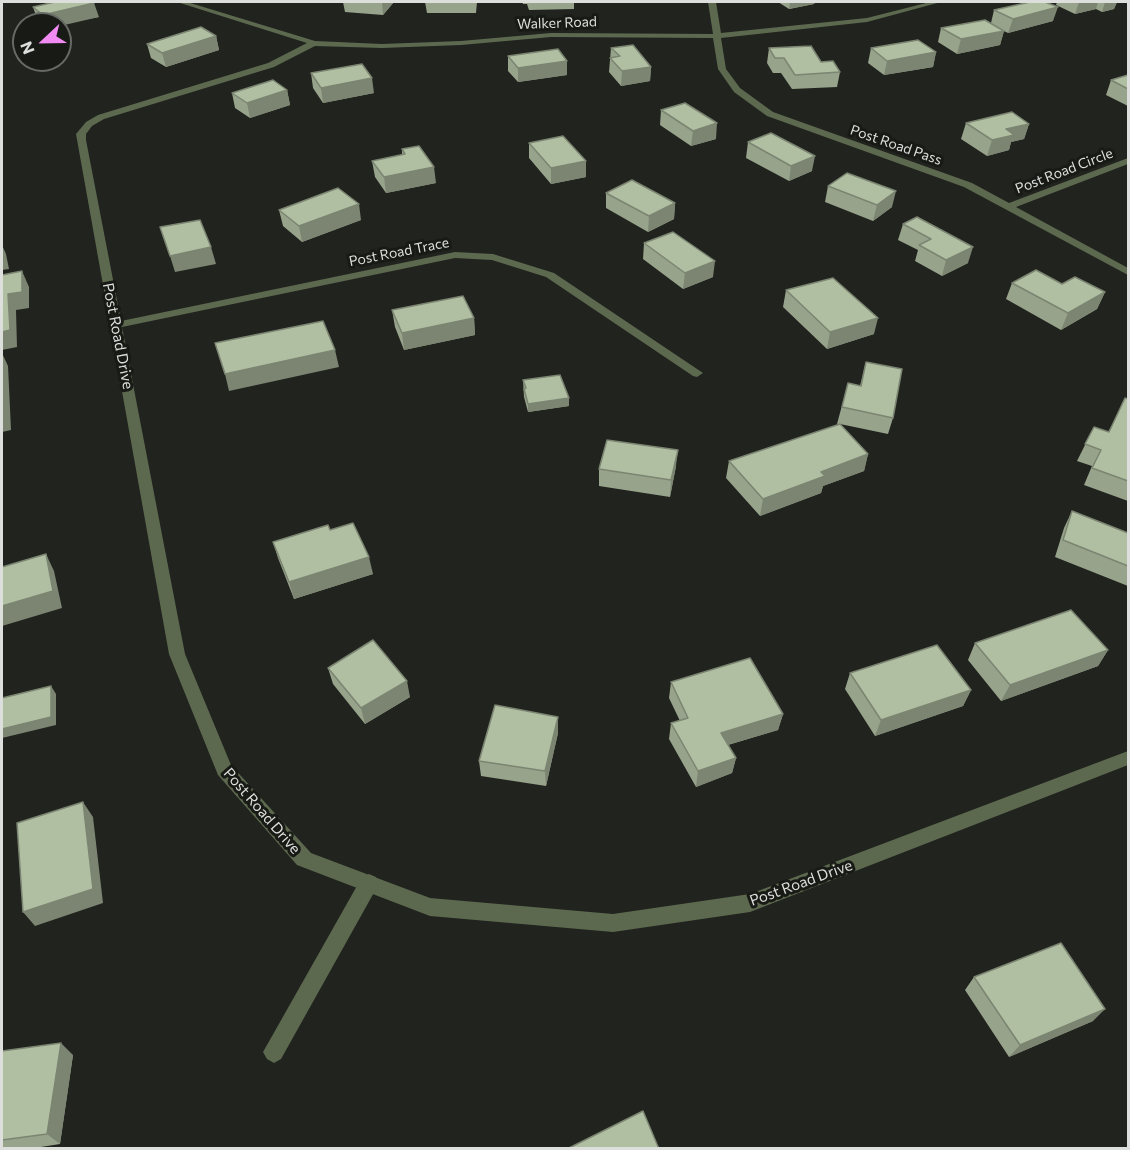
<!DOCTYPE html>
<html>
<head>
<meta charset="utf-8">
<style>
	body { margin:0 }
	#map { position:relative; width:1130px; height:1150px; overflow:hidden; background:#21231f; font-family:Commissioner,sans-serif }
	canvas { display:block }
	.frame { position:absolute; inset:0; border:3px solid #dddfdc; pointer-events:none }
	.north { position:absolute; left:12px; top:12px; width:60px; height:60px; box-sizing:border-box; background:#181a16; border:2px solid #676965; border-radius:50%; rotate:248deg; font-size:16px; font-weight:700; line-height:24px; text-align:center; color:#dddfdc }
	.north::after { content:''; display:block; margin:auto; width:21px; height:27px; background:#f28af3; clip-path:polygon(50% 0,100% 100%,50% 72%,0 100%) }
</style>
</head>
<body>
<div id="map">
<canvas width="1130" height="1150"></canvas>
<div class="frame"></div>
<div class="north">N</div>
</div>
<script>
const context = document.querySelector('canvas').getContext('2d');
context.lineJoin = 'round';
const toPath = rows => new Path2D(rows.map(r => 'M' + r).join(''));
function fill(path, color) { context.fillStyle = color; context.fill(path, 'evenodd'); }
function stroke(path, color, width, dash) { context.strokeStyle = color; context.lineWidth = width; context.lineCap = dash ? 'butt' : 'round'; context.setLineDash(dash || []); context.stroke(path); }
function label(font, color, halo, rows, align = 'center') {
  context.font = font + ' Commissioner,sans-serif'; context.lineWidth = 6; context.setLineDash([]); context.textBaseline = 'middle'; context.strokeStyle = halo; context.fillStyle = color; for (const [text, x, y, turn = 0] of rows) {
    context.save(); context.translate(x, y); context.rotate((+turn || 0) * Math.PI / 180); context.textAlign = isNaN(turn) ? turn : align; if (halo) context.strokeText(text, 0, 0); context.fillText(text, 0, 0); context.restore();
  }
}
fill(toPath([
	[369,874,376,877,378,883,376,889,281,1059,274,1063,267,1059,263,1052,267,1045,362,877,369,874]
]), '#5c694e');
fill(toPath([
	[177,2,187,2,315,41,382,44,461,41,551,33,713,34,708,2,716,2,721,33,867,18,930,2,941,2,867,22,721,38,726,69,740,88,773,112,972,183,1009,203,1128,158,1128,164,1016,207,1128,268,1128,275,964,187,767,116,734,92,718,69,713,38,551,37,461,45,382,48,315,46,274,67,104,119,92,126,86,134,86,140,121,321,455,252,493,254,554,273,703,373,697,377,693,376,546,277,492,260,455,258,122,327,185,654,231,765,311,853,430,898,613,914,750,894,1128,751,1128,765,750,912,613,932,430,916,297,865,218,775,169,654,76,134,86,122,98,115,268,63,307,43,177,2]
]), '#5c694e');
fill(toPath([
	[343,2,394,2,383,15,345,12],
	[425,2,477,2,476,13,427,13],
	[522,2,574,2,574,9,529,10,527,4,523,4],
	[778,2,815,2,814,4,789,9],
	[1057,2,1117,2,1114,9,1102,12,1096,9,1075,14,1056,5],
	[33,7,99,17,60,24,42,24,38,21],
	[994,10,1053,21,1008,33,1004,31,1000,45,957,54,938,42,941,28,991,23],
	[216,36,219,50,166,67,151,58,147,44],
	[611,48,651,67,650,81,621,86,609,72],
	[769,48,821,62,840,72,837,87,792,89,781,73,773,73,767,63],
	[871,48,936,52,933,67,884,75,868,63],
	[508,56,567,61,567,75,518,82,508,71],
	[311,73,374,93,323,103,313,88],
	[1128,75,1128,106,1106,95,1111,80],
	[287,90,290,105,250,118,235,108,232,93],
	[661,110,716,139,691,146,660,125],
	[966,123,1029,124,1024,139,1011,142,1009,150,987,156,961,139],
	[748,142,812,171,789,181,746,158],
	[529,143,586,161,586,177,551,184,529,158],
	[402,149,436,183,386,193,375,177,372,161,402,155],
	[828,186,892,207,873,221,825,202],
	[606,193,675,203,674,219,648,232,606,208],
	[279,210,361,220,302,242,283,226],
	[917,217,968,263,942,276,915,261,918,250,898,240,903,224],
	[644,243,713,277,683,289,643,259],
	[1012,283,1062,284,1105,292,1097,309,1061,330,1006,299],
	[786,290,874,334,827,349,783,307],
	[392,310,474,318,475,335,404,350,395,327],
	[866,362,893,418,888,434,840,424,868,454,864,471,823,486,821,493,760,516,726,478,729,461,840,424,837,424,848,383,860,386],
	[523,380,569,406,528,412,524,397],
	[1128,399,1128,501,1084,485,1092,466,1077,461,1094,427,1108,432],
	[676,466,670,497,599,486,599,469],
	[1072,511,1128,533,1128,586,1055,557,1064,528],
	[330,530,373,574,294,599,278,558,273,542],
	[975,643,1108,650,1098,666,1001,701,968,660],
	[328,668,410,697,365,724,333,684],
	[850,673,971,690,963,706,875,736,845,689],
	[671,682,783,714,778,730,728,745,736,758,732,773,696,787,669,739,671,723,680,721,669,698],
	[558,733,546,786,481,776,479,761],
	[974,977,1093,1021,1009,1057,965,990],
	[2,1051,73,1055,60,1144,28,1149,2,1149]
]), '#97a38b');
fill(toPath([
	[382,2,394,2,383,15],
	[790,2,815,2,814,4,789,9],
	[1079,2,1098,2,1096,9,1075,14],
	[1105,2,1117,2,1114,9,1102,12],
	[94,3,99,17,60,26,60,24,46,24,43,15],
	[1058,7,1053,21,1008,33,1013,19],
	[1004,31,1000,45,957,54,961,39],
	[216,36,219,50,166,67,162,53],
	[936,52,933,67,884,75,887,61],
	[567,61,567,75,518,82,518,68],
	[651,67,650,81,621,86,622,71],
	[372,78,374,93,323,103,321,88],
	[287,90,290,105,250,118,247,103],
	[717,123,716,139,691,146,693,131],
	[1029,124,1024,139,1011,142,1009,150,987,156,992,140,1006,129],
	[815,156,812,171,789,181,791,166],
	[586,161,586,177,551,184,551,168],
	[434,167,436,183,386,193,384,177],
	[896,191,892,207,873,221,877,205],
	[675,203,674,219,648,232,649,216],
	[359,204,361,220,302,242,299,226],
	[2,245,6,254,9,269,2,270],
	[211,247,216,264,175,272,170,256],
	[973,247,968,263,942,276,946,260],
	[715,261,713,277,683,289,685,273],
	[22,271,29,287,29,308,16,310,17,347,2,350,2,332,8,294],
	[1105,292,1097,309,1061,330,1068,313],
	[474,318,475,335,404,350,402,333],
	[878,318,874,334,827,349,830,332],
	[335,350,339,367,229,391,225,374],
	[2,353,8,366,11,430,2,432],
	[569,398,569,406,528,412,528,404],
	[678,450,676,466,670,497,671,480],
	[868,454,864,471,823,486,821,493,760,516,763,499,821,472],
	[46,554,54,571,62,608,2,626,2,606],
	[369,557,373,574,294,599,289,582],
	[1108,650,1098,666,1001,701,1010,685],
	[407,681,410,697,365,724,361,708],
	[51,686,56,694,56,725,2,738,2,729],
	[971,690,963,706,875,736,881,720],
	[783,714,778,730,717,748,721,733],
	[558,717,558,733,546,786,545,771],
	[736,758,732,773,696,787,698,771],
	[83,802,93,817,103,903,35,926,23,912],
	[1105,1009,1093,1021,1009,1057,1020,1045],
	[61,1043,73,1055,60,1144,47,1134]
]), '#7b8571');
const building = toPath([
	[55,2,92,2,94,3,43,15,33,7,55,2],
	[1030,2,1045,2,1058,7,1013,19,994,10,1030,2],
	[985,20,1004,31,961,39,941,28,985,20],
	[201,27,216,36,162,53,147,44,201,27],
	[918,40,936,52,887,61,871,48,918,40],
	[633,45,651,67,622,71,610,58,620,56,611,48,633,45],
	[811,46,821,62,833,61,840,72,795,75,784,58,775,58,769,48,811,46],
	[558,49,567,61,518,68,508,56,558,49],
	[362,64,372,78,321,88,311,73,362,64],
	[1128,75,1128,89,1111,80,1128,75],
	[273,80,287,90,247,103,232,93,273,80],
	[685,103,717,123,693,131,661,110,685,103],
	[1012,112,1029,124,1006,129,1014,135,992,140,966,123,1012,112],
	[771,133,815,156,791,166,748,142,771,133],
	[563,136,586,161,551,168,529,143,563,136],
	[419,146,434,167,384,177,372,161,405,154,402,149,419,146],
	[847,173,896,191,877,205,828,186,847,173],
	[632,180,675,203,649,216,606,193,632,180],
	[338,188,359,204,299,226,279,210,338,188],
	[917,217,973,247,946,260,919,245,931,239,903,224,917,217],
	[200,220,211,247,170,256,160,227,200,220],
	[673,232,715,261,685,273,644,243,673,232],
	[1036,270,1062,284,1075,277,1105,292,1068,313,1012,283,1036,270],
	[22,271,22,292,8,294,10,330,2,332,2,275,22,271],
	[833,278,878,318,830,332,786,290,833,278],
	[463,296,474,318,402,333,392,310,463,296],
	[323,321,335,350,225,374,215,343,323,321],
	[866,362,902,369,893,418,842,407,848,383,861,386,866,362],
	[560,375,569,398,528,404,524,389,526,388,523,380,560,375],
	[1125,398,1128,399,1128,481,1092,468,1101,450,1085,444,1094,427,1109,432,1125,398],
	[840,424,868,454,821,472,825,476,763,499,729,461,840,424],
	[607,440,678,450,671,480,599,469,607,440],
	[1072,511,1128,533,1128,566,1063,540,1072,511],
	[353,523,369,557,289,582,273,542,328,525,330,530,353,523],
	[46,554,53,591,2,606,2,567,46,554],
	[1071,610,1108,650,1010,685,975,643,1071,610],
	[373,640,407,681,361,708,328,668,373,640],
	[937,645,971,690,881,720,850,673,937,645],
	[750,658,783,714,721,733,736,758,698,771,671,723,688,718,671,682,750,658],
	[51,686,51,717,2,729,2,698,51,686],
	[495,705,558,717,545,771,479,761,495,705],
	[83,802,93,889,23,912,17,823,83,802],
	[1061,943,1105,1009,1020,1045,974,977,1061,943],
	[61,1043,47,1134,2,1140,2,1051,61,1043],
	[643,1111,659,1149,567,1149,643,1111]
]);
fill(building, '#b0bea2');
stroke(building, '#7b8571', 1.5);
label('14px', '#dddfdc', '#181a16', [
	["Walker Road",557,23,-2],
	["Post Road Pass",896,145,19],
	["Post Road Circle",1064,171,-21],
	["Post Road Trace",399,252,-11]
]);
label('15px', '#dddfdc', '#181a16', [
	["Post Road Drive",118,336,79],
	["Post Road Drive",262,811,49],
	["Post Road Drive",801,883,-20]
]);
</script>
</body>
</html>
